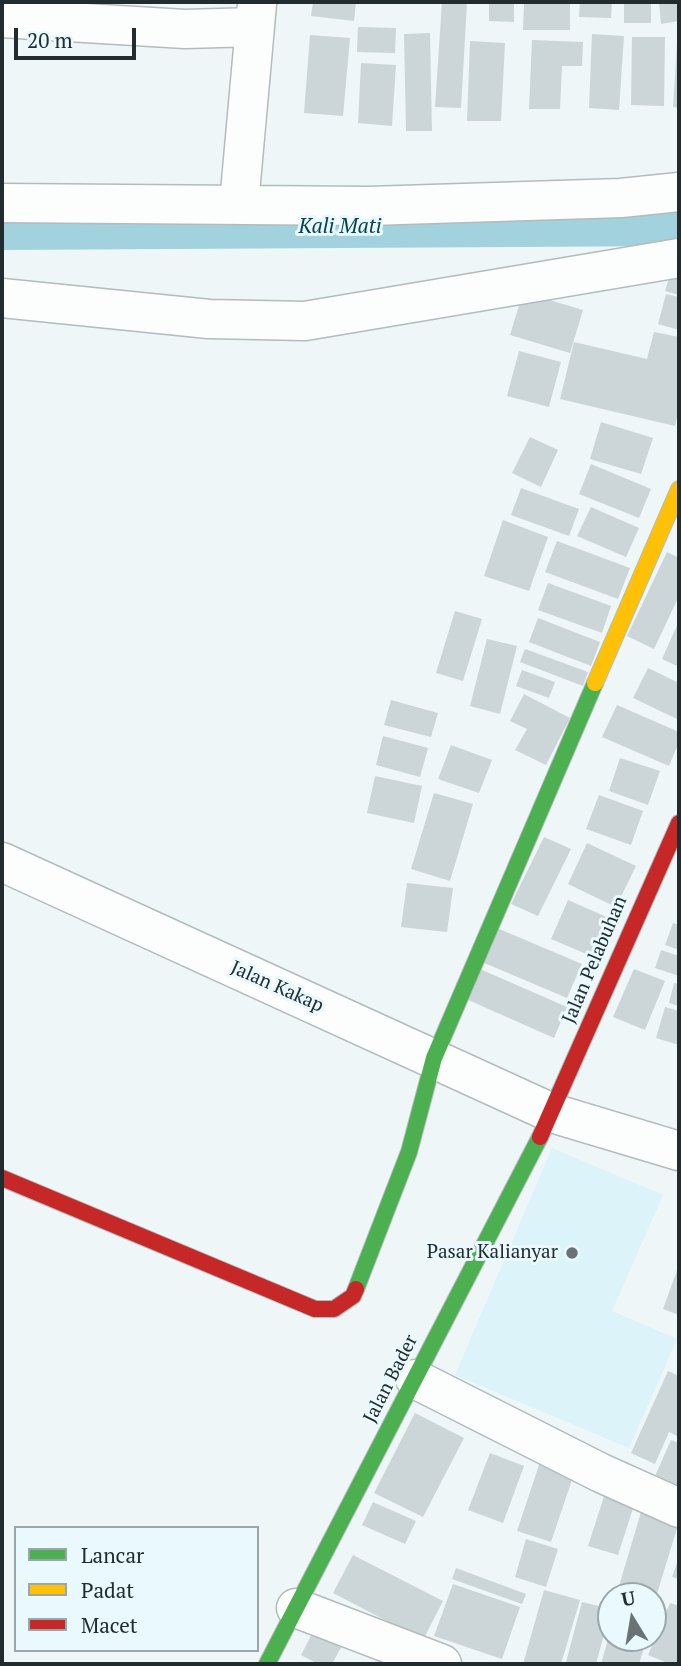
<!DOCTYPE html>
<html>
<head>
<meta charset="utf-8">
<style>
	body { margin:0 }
	#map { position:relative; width:681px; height:1666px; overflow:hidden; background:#eef6f8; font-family:"PT Serif",serif }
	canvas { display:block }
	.frame { position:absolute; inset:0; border:4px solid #222c2e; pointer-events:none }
	.legend { position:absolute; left:14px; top:1526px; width:245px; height:126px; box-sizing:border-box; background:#e9f9fd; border:2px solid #99a7aa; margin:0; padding:9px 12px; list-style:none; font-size:21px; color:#222c2e }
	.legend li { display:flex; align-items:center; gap:14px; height:35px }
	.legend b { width:35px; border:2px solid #99a7aa }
	.north { position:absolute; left:597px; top:1582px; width:70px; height:70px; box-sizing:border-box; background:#e9f9fd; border:2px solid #99a7aa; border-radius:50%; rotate:349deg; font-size:19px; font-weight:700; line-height:28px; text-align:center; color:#222c2e }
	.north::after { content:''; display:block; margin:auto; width:24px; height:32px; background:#697375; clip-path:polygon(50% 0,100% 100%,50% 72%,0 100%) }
	.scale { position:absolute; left:14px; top:28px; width:122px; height:32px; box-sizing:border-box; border:4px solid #222c2e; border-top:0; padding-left:9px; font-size:21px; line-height:24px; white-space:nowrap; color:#222c2e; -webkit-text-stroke:5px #e9f9fd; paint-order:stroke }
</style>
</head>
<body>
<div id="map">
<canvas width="681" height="1666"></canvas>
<div class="frame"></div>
<ul class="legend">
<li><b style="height:9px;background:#4caf50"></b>Lancar</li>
<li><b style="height:9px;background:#ffc107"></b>Padat</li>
<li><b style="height:9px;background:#c62828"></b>Macet</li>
</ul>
<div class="north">U</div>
<div class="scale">20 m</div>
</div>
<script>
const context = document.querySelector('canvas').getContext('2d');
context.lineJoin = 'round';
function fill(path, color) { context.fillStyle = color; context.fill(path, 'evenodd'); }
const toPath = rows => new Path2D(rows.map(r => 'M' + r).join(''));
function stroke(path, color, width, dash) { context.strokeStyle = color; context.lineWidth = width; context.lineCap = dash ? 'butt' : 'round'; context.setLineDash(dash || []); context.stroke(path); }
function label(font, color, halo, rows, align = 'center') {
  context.font = font + ' "PT Serif",serif'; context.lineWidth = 6; context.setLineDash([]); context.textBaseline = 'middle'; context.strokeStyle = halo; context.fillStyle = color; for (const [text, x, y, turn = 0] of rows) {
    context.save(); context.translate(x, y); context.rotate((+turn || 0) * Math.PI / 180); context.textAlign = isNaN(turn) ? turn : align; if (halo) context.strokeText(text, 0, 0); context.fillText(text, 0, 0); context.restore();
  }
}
fill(toPath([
	[552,1148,663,1195,612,1311,677,1339,629,1448,455,1375]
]), '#dcf3f9');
stroke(toPath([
	[2,229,679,225]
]), '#a1d2dd', 42);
fill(toPath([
	[313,2,356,2,354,21,311,16],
	[442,2,467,3,461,108,435,107],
	[489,2,514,2,514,22,489,21],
	[580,2,612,2,611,18,579,17],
	[624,2,651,2,651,23,624,23],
	[659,2,679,2,679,21,661,24],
	[524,4,570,4,570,30,523,30],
	[358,27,396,28,395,53,357,52],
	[430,33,432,131,406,131,404,34],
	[592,34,624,36,619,110,589,108],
	[310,35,350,38,343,116,304,113],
	[632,37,665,37,664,106,631,105],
	[532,40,583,42,582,66,562,66,560,109,529,109],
	[470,41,505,43,501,121,467,121],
	[677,43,679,43,679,108,673,107],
	[361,63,396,65,392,126,358,123],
	[675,259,679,260,679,295,665,291],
	[523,292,583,310,570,353,510,335],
	[666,294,679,297,679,330,658,324],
	[654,332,679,337,679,408,675,426,560,399,574,342,647,359],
	[519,351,561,362,549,407,507,396],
	[601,422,653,438,641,474,590,459],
	[530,437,558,450,541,487,512,473],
	[591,464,651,489,639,518,579,494],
	[521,488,579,509,569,536,511,515],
	[591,507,639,528,626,557,577,536],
	[503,520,548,537,529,591,484,576],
	[557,541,630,568,618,599,545,572],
	[667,552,679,558,679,596,654,649,627,636],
	[548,583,611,606,602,633,538,610],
	[455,611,482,619,463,681,436,673],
	[538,618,600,642,591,666,529,642],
	[679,621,679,667,662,659],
	[487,639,517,646,500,714,470,706],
	[525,649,588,672,583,686,520,662],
	[648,668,679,683,679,720,633,698],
	[522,670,555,682,549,698,516,686],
	[524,694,570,718,546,765,515,750,527,729,510,721],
	[391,700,438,713,431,737,384,725],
	[617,705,679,732,679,742,669,766,602,737],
	[383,736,428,748,420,777,376,765],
	[451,745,492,760,479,793,438,779],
	[620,758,660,771,648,805,609,791],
	[375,776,422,786,414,823,367,813],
	[434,793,473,804,450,881,411,869],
	[599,795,643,811,631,845,586,829],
	[544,837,571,849,538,916,511,904],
	[587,843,636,866,616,907,568,884],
	[407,883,453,888,447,932,401,927],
	[568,900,609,918,591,956,551,939],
	[673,923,679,925,679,950,665,945],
	[497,928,582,964,567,998,482,962],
	[661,950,679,956,679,976,655,968],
	[480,969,567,1007,554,1038,466,999],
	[634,969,665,981,645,1030,613,1017],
	[674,983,679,984,679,1006,669,1003],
	[665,1007,679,1011,679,1045,656,1038],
	[679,1265,679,1315,663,1309],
	[668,1371,679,1376,679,1437,669,1432,655,1464,631,1453],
	[415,1413,464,1438,423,1517,374,1493],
	[671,1440,679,1443,679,1487,655,1476],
	[490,1453,524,1466,503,1523,468,1510],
	[540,1462,574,1474,551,1542,517,1531],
	[607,1487,637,1496,618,1555,588,1546],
	[373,1502,416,1521,405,1544,362,1525],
	[644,1502,679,1522,656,1597,619,1586],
	[526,1539,558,1549,546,1587,515,1577],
	[353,1555,443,1601,423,1640,333,1593],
	[679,1557,679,1579,672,1577],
	[456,1568,526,1594,522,1604,452,1579],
	[453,1584,520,1607,502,1659,434,1636],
	[544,1590,580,1600,561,1664,523,1664],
	[582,1602,611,1609,596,1664,566,1662],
	[670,1603,679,1606,679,1664,670,1664,648,1655],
	[314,1630,342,1646,332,1664,318,1664,301,1655],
	[610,1632,611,1638,647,1638,639,1664,601,1664]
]), '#ccd5d7');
const street = toPath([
	[2,18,185,29,255,27],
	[2,203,369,206,621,198,679,192],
	[239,204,257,4],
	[2,298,209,319,305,321,679,258],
	[2,862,552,1113,679,1151],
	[415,1379,601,1473,679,1508],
	[296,1608,442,1664]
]);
const fast = toPath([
	[356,1289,409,1152,434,1058,595,683],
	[267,1664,540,1137]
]);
const slow = toPath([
	[595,683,679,489]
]);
const jam = toPath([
	[540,1137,679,823],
	[2,1178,315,1309,334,1309,353,1296,356,1289]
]);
stroke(street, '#b3bbbd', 41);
stroke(fast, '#b3bbbd', 18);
stroke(slow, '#b3bbbd', 18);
stroke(jam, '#b3bbbd', 18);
stroke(street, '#fcfefe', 38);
stroke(fast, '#4caf50', 16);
stroke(slow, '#ffc107', 16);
stroke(jam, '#c62828', 16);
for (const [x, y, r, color] of [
	[572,1253,7,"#697375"]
]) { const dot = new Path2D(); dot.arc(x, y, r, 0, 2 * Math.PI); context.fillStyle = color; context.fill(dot); stroke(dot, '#e9f9fd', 2.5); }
label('19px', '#222c2e', '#e9f9fd', [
	["Jalan Pelabuhan",595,960,-67],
	["Jalan Kakap",277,987,24],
	["Jalan Bader",391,1379,-63]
]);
label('19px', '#222c2e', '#e9f9fd', [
	["Pasar Kalianyar",558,1253]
], 'right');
label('italic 21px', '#054450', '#e9f9fd', [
	["Kali Mati",340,227]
]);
</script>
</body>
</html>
